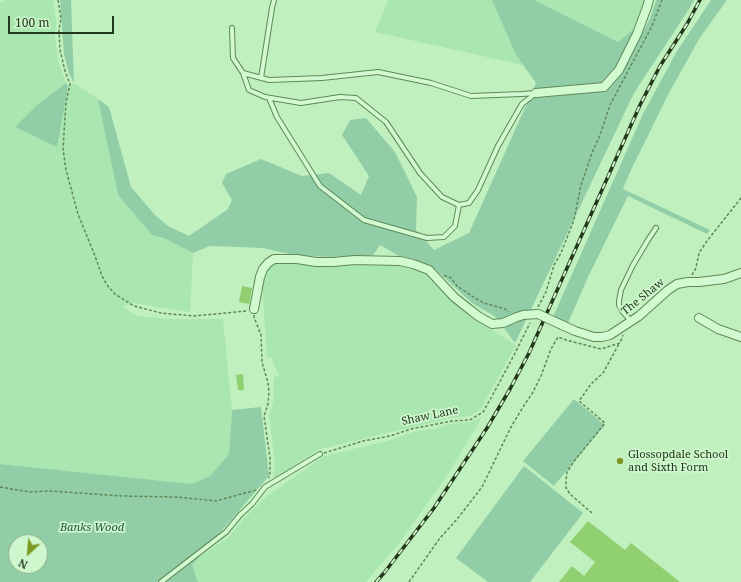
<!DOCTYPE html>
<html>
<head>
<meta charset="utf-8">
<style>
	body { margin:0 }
	#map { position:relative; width:741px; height:582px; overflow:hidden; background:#bff0bd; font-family:"Noto Serif",serif }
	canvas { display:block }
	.north { position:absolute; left:8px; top:534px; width:40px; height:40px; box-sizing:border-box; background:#cff7cd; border:1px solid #8aaa86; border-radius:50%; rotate:206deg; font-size:11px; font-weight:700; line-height:16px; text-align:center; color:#22371b }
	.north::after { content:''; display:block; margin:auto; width:14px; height:18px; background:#7c9a23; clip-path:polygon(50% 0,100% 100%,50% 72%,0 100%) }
	.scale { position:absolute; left:8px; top:16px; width:106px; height:18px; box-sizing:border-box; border:2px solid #22371b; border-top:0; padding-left:5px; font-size:12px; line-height:14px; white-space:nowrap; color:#22371b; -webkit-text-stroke:3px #cff7cd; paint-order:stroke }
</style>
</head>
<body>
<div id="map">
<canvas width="741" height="582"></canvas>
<div class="north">N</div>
<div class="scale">100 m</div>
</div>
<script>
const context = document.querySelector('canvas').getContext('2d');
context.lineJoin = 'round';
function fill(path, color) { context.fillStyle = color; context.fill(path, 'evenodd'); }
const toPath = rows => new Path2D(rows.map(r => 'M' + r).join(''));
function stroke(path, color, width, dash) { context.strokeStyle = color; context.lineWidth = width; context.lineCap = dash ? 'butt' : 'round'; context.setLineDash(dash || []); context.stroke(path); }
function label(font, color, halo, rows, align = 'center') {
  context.font = font + ' "Noto Serif",serif'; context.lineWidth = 3.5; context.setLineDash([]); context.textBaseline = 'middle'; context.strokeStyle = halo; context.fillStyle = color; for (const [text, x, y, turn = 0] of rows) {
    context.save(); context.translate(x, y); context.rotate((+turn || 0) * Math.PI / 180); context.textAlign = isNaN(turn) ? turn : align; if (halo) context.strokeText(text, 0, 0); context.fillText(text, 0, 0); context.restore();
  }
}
fill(toPath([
	[4,0,53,0,56,19,55,38,58,60,66,83,37,105,56,147,68,86,74,83,98,99,118,195,152,235,164,238,193,253,190,312,134,303,122,306,137,316,171,319,223,319,232,410,229,454,210,476,192,484,0,464,0,2,2,3],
	[388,0,492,0,516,55,523,65,375,32],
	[534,0,645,0,636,27,618,42],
	[275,262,329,267,355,264,398,265,425,273,463,310,494,331,516,345,481,409,470,416,451,418,320,449,278,476,273,477,275,466,269,415,273,403,274,377,279,376,271,357,267,358,262,281,267,269],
	[482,417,450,471,400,542,366,582,198,582,192,565,199,557,229,537,244,518,267,496,324,456,391,440,413,432,434,429,451,424,472,422]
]), '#aae6b0');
fill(toPath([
	[60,0,71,0,74,83,69,73,64,54],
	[492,0,534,0,618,42,636,27,636,46,651,16,656,0,694,0,689,9,634,93,515,343,496,317,472,303,435,269,401,257,380,245,373,255,330,257,294,255,263,248,210,246,193,253,164,238,152,235,118,195,98,99,109,107,131,187,155,215,168,226,189,236,228,209,232,200,222,183,226,174,261,159,302,176,329,173,361,195,369,176,342,135,350,120,366,118,395,152,417,197,416,230,434,250,469,233,536,83,516,55],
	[711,0,727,0,699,39,670,91,631,170,623,189,710,230,707,234,628,196,588,277,568,323,553,317,643,114,677,51],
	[66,83,68,86,57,147,15,127,37,105],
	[574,399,605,425,554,486,523,461],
	[261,407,269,476,192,565,198,582,0,582,0,464,192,484,210,476,229,454,232,410],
	[16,542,40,542,40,566,16,566],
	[524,466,583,513,530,582,488,582,456,558]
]), '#91cea8');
fill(toPath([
	[242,286,252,288,249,304,239,302],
	[243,374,244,390,238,390,236,375],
	[588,521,625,550,631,543,680,582,559,582,572,566,584,576,595,562,570,542]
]), '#90d071');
const lane = toPath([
	[232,28,233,58,243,73,269,80,322,78,378,72,431,83,471,96,522,94,536,93],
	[243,73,249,90,265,97,301,103,340,97,356,98,386,122,420,173,442,197,459,205,469,203,478,190,498,146,522,104,536,93],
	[261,78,272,8,274,0],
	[269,98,277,117,320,186,364,220,427,238,444,237,455,226,459,205],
	[631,321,622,311,619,305,619,301,621,290,633,265,648,240,656,228],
	[161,582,226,532,240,515,252,504,265,487,320,454]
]);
const street = toPath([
	[536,93,604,87,619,70,637,34,647,7,649,0],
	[254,309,260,277,263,269,268,263,274,259,297,259,316,262,333,262,355,260,400,261,413,264,429,270,454,297,464,305,478,316,492,324,503,323,517,317,523,315,538,314],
	[699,318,718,329,741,337],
	[562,325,575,331,594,337,602,337,610,335,639,316,668,290,677,284,688,282,699,282,724,279,741,273]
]);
stroke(lane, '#608856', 6);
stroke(street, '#608856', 10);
stroke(toPath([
	[58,0,61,18,59,30,60,50,65,71,70,84,66,102,63,149,66,170,78,214,95,256,102,276,107,285,115,294,134,306,161,313,194,316,247,311],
	[692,275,696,268,699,253,707,241,741,198],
	[444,276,446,276,451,278,457,286,475,298,484,303,505,309,509,312],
	[538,307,546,292,554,265,561,253,574,220,581,185,592,153,600,135,610,105,652,26,662,0],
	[254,315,254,317,261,335,262,362,268,383,269,392,268,404,264,416,270,458,270,472,269,478],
	[324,453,363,441,390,436,411,429,452,421,470,420,483,412,491,398,513,357,530,323],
	[0,487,30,492,50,491,122,496,176,497,216,501,256,490],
	[592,513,570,494,566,488,566,481,567,472,575,460,605,423,579,401,591,384,603,373,619,344],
	[409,582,440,538,458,518,482,487,511,427,523,407,533,392,541,376,551,349,558,337,566,340,601,349,620,343,623,335]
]), '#608856', 1.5, [3, 2]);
stroke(lane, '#d2fad1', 4);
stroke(street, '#d2fad1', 8);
const rail = toPath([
	[376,582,384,573,434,508,487,428,510,389,529,353,559,286,640,105,660,66,687,24,700,0]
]);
stroke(rail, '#22371b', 3.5);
stroke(rail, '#cff7cd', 2, [6]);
const streetBridge = toPath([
	[538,314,562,325]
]);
stroke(streetBridge, '#608856', 10, []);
stroke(streetBridge, '#d2fad1', 8);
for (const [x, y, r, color] of [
	[620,461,4,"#7c9a23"]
]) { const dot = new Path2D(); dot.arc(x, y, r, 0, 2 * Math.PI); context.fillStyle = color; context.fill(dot); stroke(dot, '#cff7cd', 1.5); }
label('11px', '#22371b', '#cff7cd', [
	["The Shaw",643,297,-39],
	["Shaw Lane",430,416,-12]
]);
label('11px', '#22371b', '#cff7cd', [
	["Glossopdale School",628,455],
	["and Sixth Form",628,468]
], 'left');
label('italic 11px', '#21543b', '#cff7cd', [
	["Banks Wood",92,528]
]);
</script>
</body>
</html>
